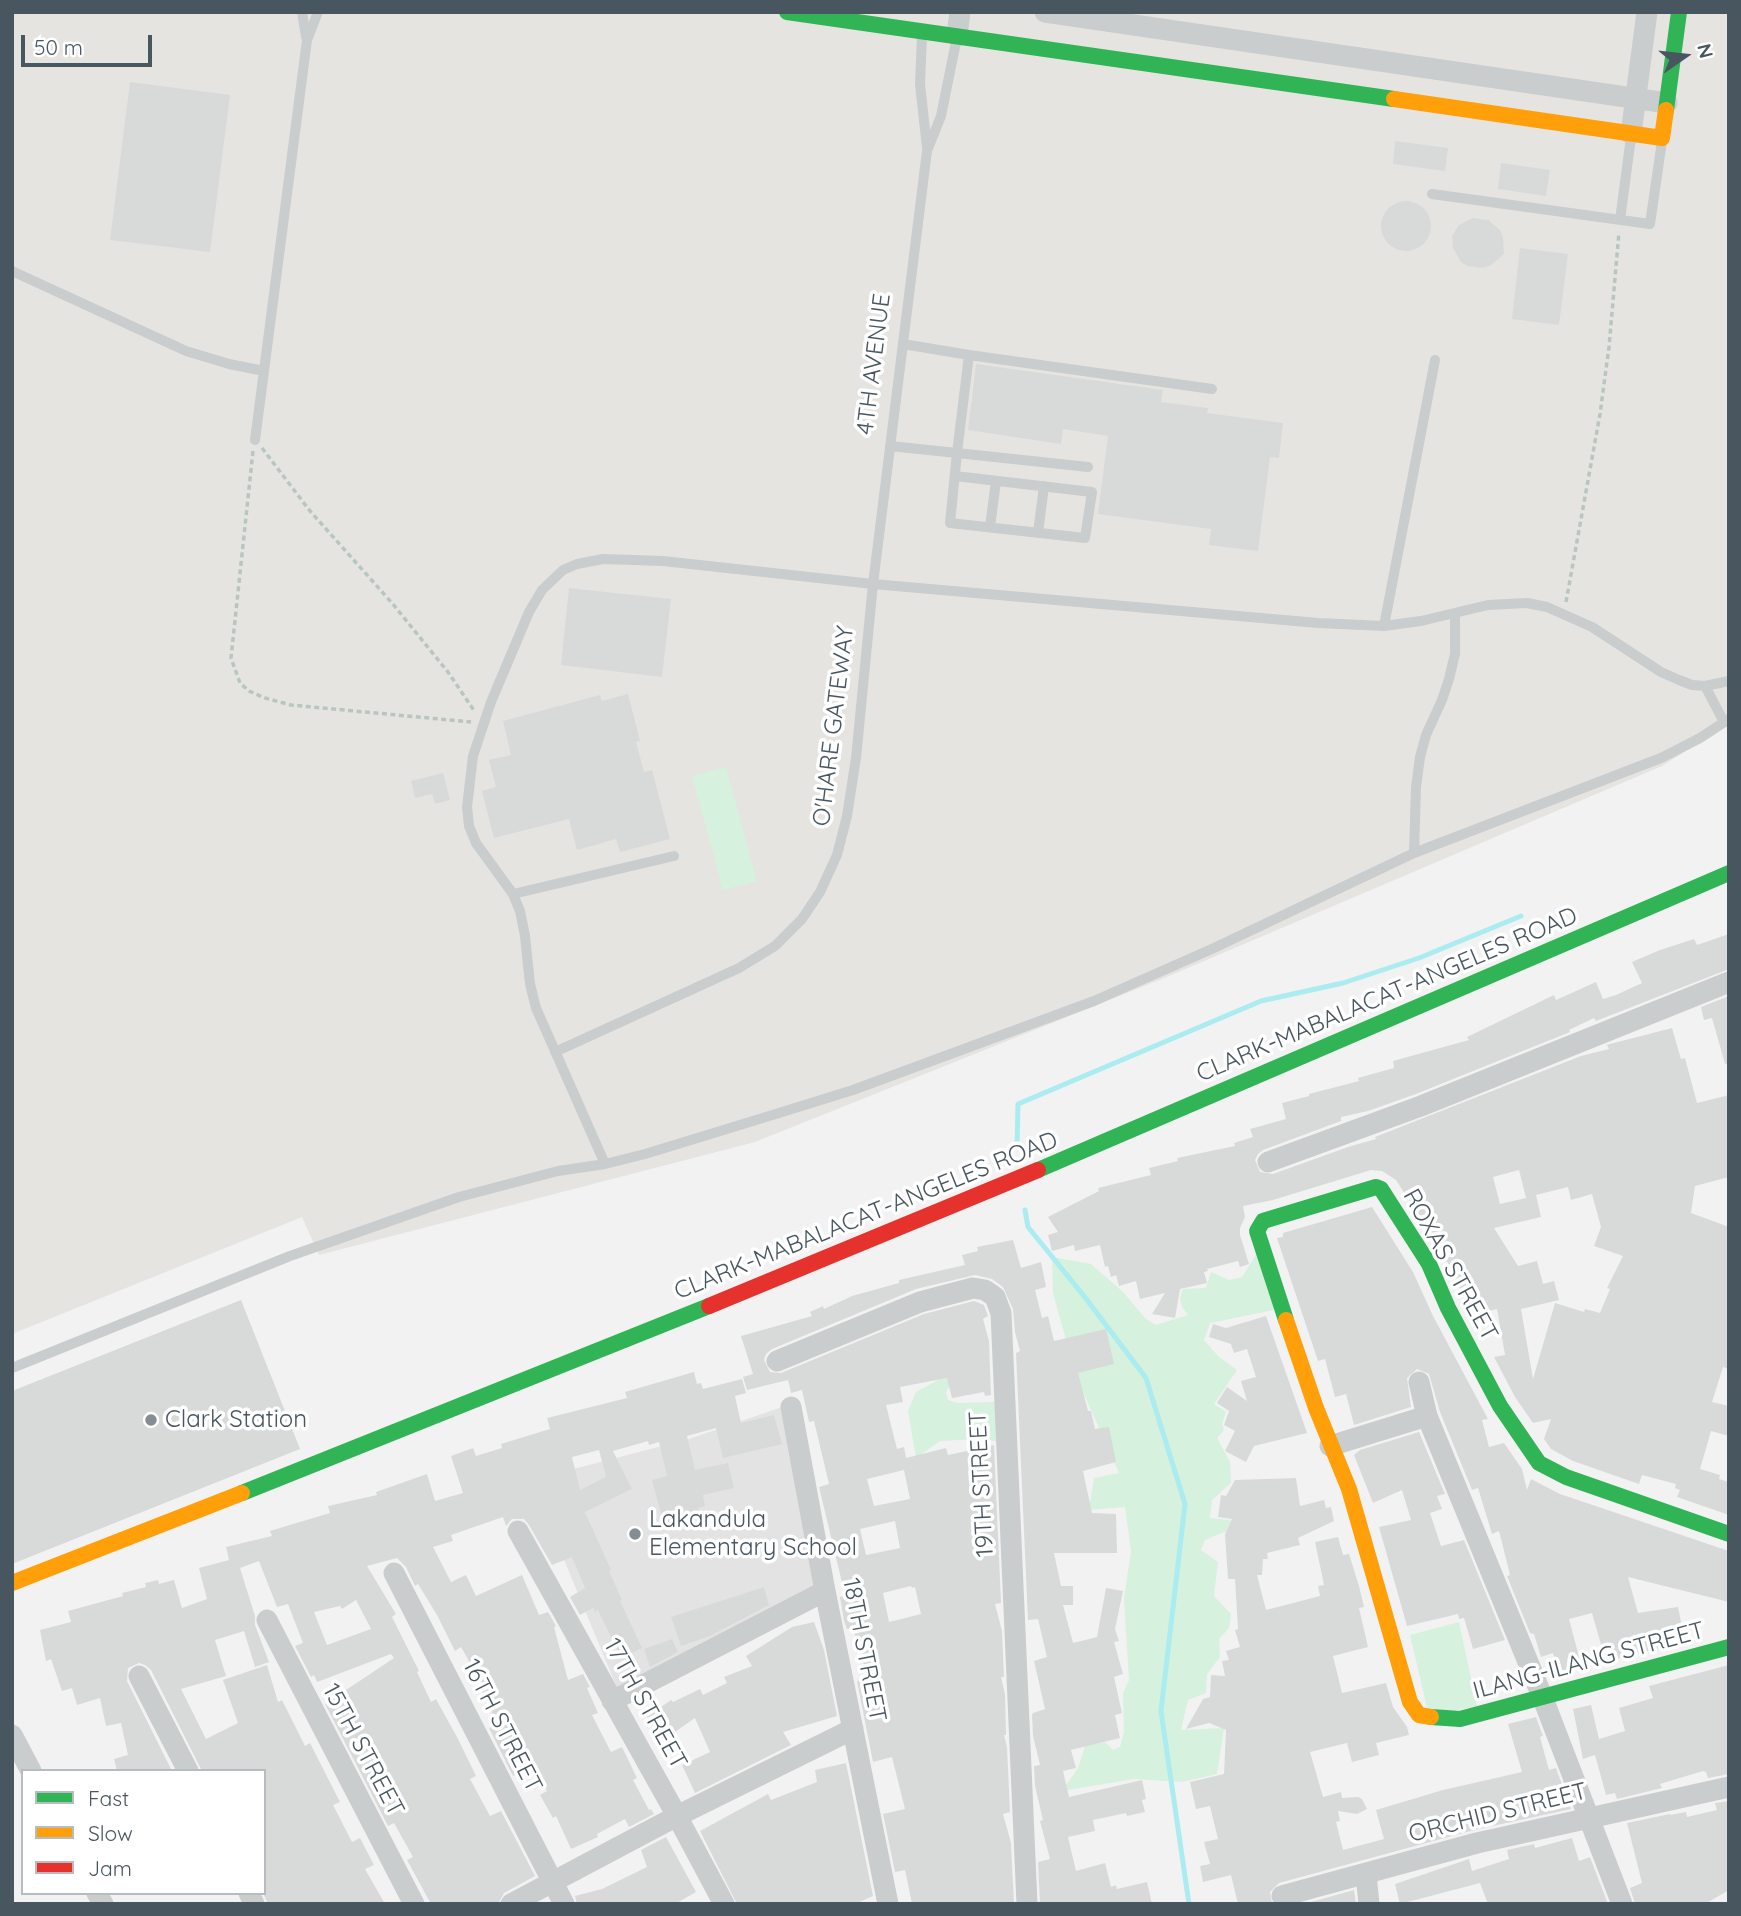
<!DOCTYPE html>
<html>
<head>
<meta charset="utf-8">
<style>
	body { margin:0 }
	#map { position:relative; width:1741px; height:1916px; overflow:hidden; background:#f2f2f2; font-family:Quicksand,sans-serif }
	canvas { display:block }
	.frame { position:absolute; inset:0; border:14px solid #48575f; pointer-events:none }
	.legend { position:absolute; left:21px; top:1769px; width:245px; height:126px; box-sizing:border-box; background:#fff; border:2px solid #b6bcbf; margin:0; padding:9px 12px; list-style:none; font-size:21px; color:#48575f }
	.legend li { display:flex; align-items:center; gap:14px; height:35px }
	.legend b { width:35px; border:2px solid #b6bcbf }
	.north { position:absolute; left:1650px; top:21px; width:70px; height:70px; -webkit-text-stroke:5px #fff; paint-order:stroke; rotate:76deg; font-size:19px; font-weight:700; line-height:28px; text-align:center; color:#48575f }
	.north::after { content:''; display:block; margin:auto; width:24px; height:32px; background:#48575f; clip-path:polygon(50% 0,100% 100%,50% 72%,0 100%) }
	.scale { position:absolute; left:21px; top:35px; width:131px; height:32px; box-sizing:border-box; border:4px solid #48575f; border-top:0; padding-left:9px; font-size:21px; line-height:24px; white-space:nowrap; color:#48575f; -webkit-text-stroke:5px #fff; paint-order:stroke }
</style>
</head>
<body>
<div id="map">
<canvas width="1741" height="1916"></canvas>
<div class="frame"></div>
<ul class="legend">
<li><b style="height:9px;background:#30b455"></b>Fast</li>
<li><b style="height:9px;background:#ff9f0a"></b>Slow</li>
<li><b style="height:9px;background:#e5322d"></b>Jam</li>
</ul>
<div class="north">N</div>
<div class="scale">50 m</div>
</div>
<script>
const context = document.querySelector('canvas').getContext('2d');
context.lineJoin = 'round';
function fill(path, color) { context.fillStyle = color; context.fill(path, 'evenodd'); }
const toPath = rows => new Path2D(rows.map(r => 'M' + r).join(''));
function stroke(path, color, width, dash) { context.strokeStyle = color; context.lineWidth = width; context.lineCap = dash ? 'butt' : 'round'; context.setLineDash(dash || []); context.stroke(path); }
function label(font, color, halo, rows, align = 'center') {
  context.font = font + ' Quicksand,sans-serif'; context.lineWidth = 7; context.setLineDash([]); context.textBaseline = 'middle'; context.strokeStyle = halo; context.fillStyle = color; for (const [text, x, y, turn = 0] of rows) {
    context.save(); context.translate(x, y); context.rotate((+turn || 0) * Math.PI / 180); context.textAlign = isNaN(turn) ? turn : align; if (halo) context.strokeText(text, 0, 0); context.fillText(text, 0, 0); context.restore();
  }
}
fill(toPath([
	[12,12,1729,12,1729,724,1662,766,1162,979,755,1142,319,1255,302,1217,12,1334]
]), '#e6e4e0');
fill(toPath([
	[785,1406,821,1601,620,1695,531,1480,689,1439]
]), '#e4e3e4');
fill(toPath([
	[726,767,757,881,723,890,692,776],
	[1257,1253,1279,1309,1210,1323,1204,1340,1218,1356,1237,1370,1214,1404,1226,1412,1222,1423,1224,1430,1217,1438,1230,1462,1231,1483,1212,1500,1210,1518,1229,1520,1247,1525,1238,1539,1224,1532,1205,1540,1201,1550,1218,1562,1214,1596,1231,1614,1229,1628,1219,1639,1220,1657,1207,1674,1206,1693,1188,1700,1181,1730,1224,1728,1217,1774,1182,1782,1134,1779,1062,1791,1078,1768,1085,1746,1105,1742,1113,1750,1120,1747,1124,1732,1123,1693,1129,1680,1124,1599,1131,1551,1125,1507,1089,1510,1094,1478,1119,1473,1076,1376,1053,1293,1052,1257,1091,1264,1122,1291,1146,1319,1156,1325,1188,1315,1182,1307,1180,1298,1183,1289,1206,1288,1211,1272,1229,1280,1242,1277],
	[944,1377,954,1380,946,1392,948,1400,958,1403,995,1402,1003,1442,977,1439,940,1441,916,1458,908,1411,916,1392],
	[1459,1622,1477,1706,1429,1716,1410,1635]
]), '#d6f1dd');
stroke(toPath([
	[1017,1147,1018,1104,1261,1001,1343,983,1419,958,1521,916],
	[1025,1210,1028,1227,1084,1296,1146,1378,1185,1504,1161,1711,1189,1904]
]), '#aaecf0', 5);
fill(toPath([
	[130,82,230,95,210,252,110,240],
	[1395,141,1448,148,1445,171,1393,164],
	[1501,163,1550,170,1546,196,1498,189],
	'1381 226a25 25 0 1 1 50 0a25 25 0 1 1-50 0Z',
	[1473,218,1488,220,1500,230,1503,237,1504,254,1491,265,1483,268,1467,266,1461,262,1453,248,1452,236,1459,225],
	[1520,248,1568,254,1559,325,1512,319],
	[976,364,1163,390,1161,402,1208,408,1207,413,1283,423,1279,458,1270,457,1258,551,1209,545,1211,529,1098,514,1108,436,1063,429,1061,444,968,430],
	[569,588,671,599,662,677,561,665],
	[628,694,640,741,636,742,644,772,652,770,670,839,620,852,616,839,577,850,569,819,494,838,482,791,496,787,489,760,511,755,503,721,600,695,602,701],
	[443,773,450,800,435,804,432,794,415,798,411,781],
	[1729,934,1729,969,1596,1021,1594,1018,1569,1030,1570,1032,1416,1094,1368,1111,1341,1117,1341,1121,1263,1150,1258,1154,1255,1160,1260,1172,1273,1174,1348,1147,1376,1139,1375,1137,1581,1056,1609,1049,1607,1045,1610,1044,1672,1028,1681,1059,1685,1058,1697,1103,1729,1095,1729,1177,1695,1186,1691,1213,1729,1227,1729,1369,1723,1367,1712,1402,1729,1406,1729,1436,1711,1431,1700,1469,1720,1475,1719,1479,1729,1482,1729,1515,1677,1497,1680,1490,1675,1488,1676,1484,1642,1475,1639,1484,1573,1461,1551,1449,1544,1439,1551,1419,1533,1423,1515,1397,1494,1357,1505,1355,1497,1309,1472,1315,1444,1255,1396,1180,1382,1171,1371,1170,1273,1200,1243,1206,1245,1217,1240,1228,1240,1235,1249,1264,1240,1267,1238,1261,1207,1269,1208,1271,1204,1272,1207,1283,1180,1289,1175,1318,1152,1314,1165,1293,1140,1299,1136,1281,1119,1286,1116,1275,1111,1277,1108,1266,1105,1267,1100,1245,1075,1251,1074,1245,1052,1251,1048,1235,1058,1232,1048,1217,1099,1191,1098,1188,1151,1175,1149,1168,1178,1161,1177,1158,1235,1146,1234,1143,1253,1137,1250,1129,1286,1119,1282,1103,1309,1096,1309,1094,1359,1081,1358,1078,1394,1068,1393,1061,1469,1040,1467,1037,1554,995,1556,1000,1596,982,1603,999,1616,995,1642,983,1632,962,1660,950,1694,939,1697,945],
	[1519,1170,1526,1198,1500,1204,1493,1177],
	[1568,1187,1571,1200,1592,1194,1601,1227,1594,1246,1623,1256,1607,1288,1610,1289,1600,1313,1585,1309,1584,1312,1555,1303,1533,1379,1521,1309,1559,1300,1554,1281,1543,1284,1537,1261,1518,1266,1494,1228,1541,1217,1536,1195],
	[1729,996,1729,1063,1725,1064,1712,1018,1704,1020,1701,1007],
	[1372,1207,1413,1272,1433,1316,1488,1419,1482,1420,1489,1447,1504,1443,1522,1469,1527,1490,1531,1479,1560,1494,1729,1551,1729,1602,1628,1577,1638,1613,1678,1607,1682,1627,1663,1630,1667,1646,1606,1662,1592,1613,1569,1619,1582,1668,1559,1674,1553,1653,1541,1657,1534,1634,1530,1633,1507,1576,1510,1575,1499,1531,1492,1534,1478,1488,1472,1490,1440,1412,1429,1374,1417,1369,1407,1378,1411,1407,1354,1425,1346,1394,1335,1397,1325,1359,1318,1361,1277,1238,1283,1237,1283,1233],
	[1013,1240,1021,1268,1041,1262,1046,1287,1035,1290,1042,1318,1048,1316,1054,1341,1106,1329,1114,1364,1078,1373,1088,1411,1091,1411,1095,1429,1109,1427,1116,1462,1083,1471,1092,1513,1116,1514,1117,1553,1054,1553,1061,1586,1073,1586,1073,1605,1063,1605,1073,1643,1097,1637,1106,1588,1123,1591,1115,1629,1119,1641,1114,1642,1123,1674,1114,1677,1122,1713,1115,1715,1120,1738,1071,1750,1076,1768,1063,1771,1069,1797,1142,1780,1146,1799,1142,1800,1145,1812,1127,1816,1126,1813,1093,1820,1095,1831,1068,1837,1076,1871,1105,1863,1111,1887,1116,1885,1117,1889,1147,1882,1152,1904,1040,1904,1038,1862,1050,1859,1040,1821,1043,1820,1035,1786,1034,1766,1040,1765,1033,1736,1032,1715,1033,1713,1045,1709,1034,1661,1047,1657,1038,1619,1028,1620,1016,1353,1020,1351,1015,1332,1013,1309,1003,1287,992,1279,975,1275,916,1289,772,1349,766,1354,764,1360,770,1372,781,1373,924,1314,974,1301,984,1305,988,1316,983,1319,989,1341,991,1395,985,1396,984,1392,952,1398,947,1378,900,1387,903,1402,886,1405,897,1449,904,1447,906,1458,946,1448,948,1455,994,1445,1001,1603,995,1604,1002,1631,1004,1677,1001,1677,1005,1694,1006,1735,1004,1735,1007,1747,1010,1812,1003,1814,1011,1843,1014,1904,912,1904,905,1870,895,1872,883,1814,905,1809,892,1757,873,1762,857,1681,868,1679,853,1628,847,1629,844,1621,840,1597,845,1595,819,1487,829,1484,814,1421,809,1422,802,1390,791,1393,788,1380,747,1390,743,1377,753,1374,741,1336,812,1316,810,1312,823,1306,824,1309,852,1296,899,1283,899,1280,965,1265,962,1255,978,1251,977,1247],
	[904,1470,910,1499,874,1506,867,1479],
	[895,1521,900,1548,866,1555,860,1529],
	[911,1586,912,1588,915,1587,921,1614,889,1622,883,1593],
	[241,1300,300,1449,12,1564,12,1391],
	[1266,1316,1307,1433,1254,1446,1246,1462,1225,1451,1235,1431,1224,1425,1229,1411,1217,1403,1227,1387,1247,1401,1241,1381,1256,1377,1247,1349,1234,1353,1231,1344,1209,1337,1213,1324,1226,1328],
	[694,1372,697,1384,701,1383,703,1389,742,1379,746,1393,735,1396,741,1423,774,1415,782,1444,723,1458,716,1428,687,1436,695,1470,728,1463,734,1488,703,1495,705,1506,698,1508,700,1515,664,1525,652,1480,667,1476,659,1442,649,1445,648,1441,613,1451,632,1489,585,1512,611,1570,609,1571,622,1600,620,1601,642,1648,621,1658,598,1610,595,1612,593,1608,580,1615,570,1597,585,1588,572,1557,552,1565,529,1525,524,1519,512,1519,506,1526,503,1517,451,1535,453,1541,433,1547,451,1582,466,1575,476,1596,522,1575,539,1615,548,1612,556,1626,554,1627,568,1680,583,1674,590,1687,587,1688,598,1713,592,1715,611,1752,622,1747,637,1778,633,1780,649,1810,651,1809,654,1814,629,1827,625,1819,597,1834,598,1837,571,1849,556,1816,553,1818,540,1795,547,1791,534,1765,513,1776,489,1728,497,1724,480,1687,483,1686,461,1647,455,1651,437,1615,418,1584,415,1586,406,1567,397,1558,367,1566,396,1614,392,1617,419,1671,417,1672,431,1702,436,1699,458,1739,476,1776,470,1779,490,1816,501,1811,535,1876,504,1893,498,1904,431,1904,407,1860,413,1857,394,1823,388,1826,325,1704,394,1658,391,1654,317,1682,314,1675,311,1677,295,1646,303,1643,288,1604,277,1607,259,1561,240,1568,255,1616,255,1625,269,1662,255,1667,244,1631,215,1640,226,1676,181,1689,206,1739,238,1723,223,1680,267,1665,278,1702,282,1700,305,1746,310,1743,340,1802,333,1805,352,1842,360,1838,374,1865,365,1869,385,1904,268,1904,264,1895,264,1771,202,1771,151,1670,145,1665,139,1663,128,1668,127,1681,172,1771,117,1771,114,1759,128,1755,121,1723,106,1726,100,1698,77,1705,72,1688,62,1691,51,1659,46,1661,40,1630,71,1622,68,1611,123,1596,122,1593,146,1587,145,1583,158,1580,159,1584,174,1580,182,1608,207,1599,199,1568,229,1560,226,1547,272,1536,270,1531,330,1513,328,1506,377,1495,376,1492,427,1474,435,1501,463,1493,451,1456,473,1448,476,1456,502,1448,501,1444,550,1429,547,1418,627,1398,625,1392],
	[599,1450,606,1477,580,1490,572,1457],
	[356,1600,371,1629,327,1645,314,1612,340,1606,342,1609],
	[1419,1432,1445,1494,1437,1496,1442,1509,1430,1513,1441,1546,1464,1540,1505,1640,1473,1649,1464,1618,1459,1619,1458,1614,1407,1626,1379,1527,1411,1520,1402,1490,1373,1503,1354,1455,1360,1450],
	[1296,1478,1300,1506,1324,1500,1326,1508,1331,1507,1334,1521,1298,1538,1300,1545,1267,1553,1268,1559,1263,1559,1262,1575,1257,1575,1266,1610,1320,1596,1318,1586,1324,1585,1315,1542,1338,1537,1343,1555,1349,1554,1359,1586,1364,1607,1359,1608,1368,1647,1333,1656,1342,1693,1386,1683,1393,1707,1407,1727,1409,1735,1376,1743,1379,1755,1352,1762,1347,1743,1310,1752,1323,1797,1341,1792,1342,1798,1358,1797,1362,1799,1367,1809,1357,1814,1338,1811,1340,1821,1336,1822,1343,1850,1384,1839,1376,1810,1443,1790,1522,1772,1508,1724,1536,1717,1543,1736,1540,1737,1549,1770,1556,1768,1571,1809,1474,1830,1279,1883,1270,1892,1272,1904,1238,1904,1231,1875,1203,1882,1200,1866,1210,1864,1204,1842,1218,1839,1210,1806,1196,1809,1190,1782,1224,1774,1226,1730,1209,1723,1186,1729,1203,1699,1210,1697,1211,1675,1225,1676,1222,1661,1229,1660,1226,1651,1240,1647,1235,1630,1238,1629,1235,1579,1228,1579,1225,1535,1232,1519,1218,1517,1221,1495,1226,1496,1235,1480],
	[764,1587,769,1605,710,1636,681,1646,671,1617],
	[814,1622,824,1650,837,1716,783,1732,791,1745,695,1793,682,1765,710,1752,695,1718,669,1736,661,1723,654,1728,647,1717,671,1700,673,1702,700,1689,703,1695,727,1683,724,1677,752,1666,746,1656,792,1627],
	[672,1639,678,1652,650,1667,644,1649],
	[1729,1665,1729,1774,1708,1778,1706,1772,1703,1771,1660,1784,1662,1788,1617,1799,1615,1793,1606,1795,1595,1755,1583,1759,1573,1709,1591,1705,1599,1739,1625,1731,1619,1708,1653,1698,1649,1686],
	[846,1763,873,1896,855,1904,737,1904,700,1831,768,1794,771,1800,817,1782,815,1770],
	[1729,1801,1729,1890,1705,1904,1635,1904,1630,1888,1642,1883,1627,1823,1670,1814,1670,1815,1686,1812,1687,1817,1717,1810,1715,1803],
	[666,1837,696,1892,675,1904,577,1904,575,1896,602,1889,647,1867,641,1850],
	[1572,1838,1579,1861,1590,1857,1608,1904,1488,1904,1480,1883,1400,1904,1395,1884,1469,1859,1472,1871,1509,1859,1507,1850,1534,1844,1535,1848],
	[1354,1890,1356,1904,1304,1904]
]), '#d8dada');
stroke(toPath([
	[262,448,310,511,392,603,448,672,475,712],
	[253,451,231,658,240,683,249,691,265,698,291,705,471,722],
	[1566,602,1600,414,1609,347,1619,232]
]), '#b8c6c0', 3.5, [5, 3.5]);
stroke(toPath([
	[302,12,306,37],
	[922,35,920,84,927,148],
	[1432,194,1650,224,1662,141],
	[1620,220,1631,137],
	[12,271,186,351,229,364,264,371],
	[903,344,969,355,1212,389],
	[255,440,307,40,318,12],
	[890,446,957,453,969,355],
	[955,476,1092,492,1085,538,950,523,957,453,1088,467],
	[990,527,996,481],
	[1038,533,1044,486],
	[1384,626,1435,360],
	[1705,686,1724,722],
	[1414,853,1416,787,1420,757,1426,735,1442,700,1449,679,1455,654,1455,613],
	[513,894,674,856],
	[555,1052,739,968,775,946,802,919,820,892,837,855,847,816,856,758,873,584,927,151,941,116,957,37],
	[605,1164,536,1008,530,984,525,936,520,911,513,894,476,843,469,826,467,807,473,756,491,702,529,612,542,590,563,570,577,564,603,559,663,561,873,584,1318,623,1384,626,1421,621,1488,605,1527,603,1547,607,1592,627,1661,672,1679,680,1692,685,1705,686,1729,681],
	[12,1368,290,1256,459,1197,558,1171,605,1164,645,1154,753,1121,853,1090,1094,1001,1214,948,1414,853,1661,758,1700,738,1729,719]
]), '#c9cdce', 10);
stroke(toPath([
	[1045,12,1667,103],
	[957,36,960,12],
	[1631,134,1647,12],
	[1268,1162,1421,1106,1729,982],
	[777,1361,920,1302,973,1288,985,1290,995,1297,1001,1313,1027,1904],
	[1419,1382,1427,1416,1542,1696,1622,1904],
	[791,1407,825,1591,888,1904],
	[1330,1446,1427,1416],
	[518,1531,677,1816,724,1904],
	[394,1573,564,1904],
	[267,1620,414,1904],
	[139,1676,188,1771],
	[612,1701,825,1591],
	[12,1735,31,1771],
	[1366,1874,1369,1904],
	[97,1893,103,1904],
	[249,1893,254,1904],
	[1282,1896,1477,1843,1729,1787],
	[511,1904,677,1816,853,1729]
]), '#c9cdce', 21);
stroke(toPath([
	[787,12,1394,99],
	[1666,110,1679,12],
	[1038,1170,1729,873],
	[1286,1320,1257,1231,1263,1221,1376,1187,1381,1189,1429,1264,1448,1308,1500,1406,1539,1463,1566,1477,1729,1534],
	[242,1493,709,1306],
	[1431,1717,1460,1719,1729,1647]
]), '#30b455', 16);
stroke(toPath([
	[1394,99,1662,138,1666,110],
	[1286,1320,1316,1408,1349,1489,1410,1702,1419,1715,1431,1717],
	[12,1583,242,1493]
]), '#ff9f0a', 16);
stroke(toPath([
	[709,1306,1038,1170]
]), '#e5322d', 16);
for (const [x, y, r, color] of [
	[151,1420,7,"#848d92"],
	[635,1534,7,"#848d92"]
]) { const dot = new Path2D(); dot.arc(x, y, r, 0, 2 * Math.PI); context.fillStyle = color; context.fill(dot); stroke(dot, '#fff', 2.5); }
label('24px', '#48575f', '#fff', [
	["4TH AVENUE",874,364,-83],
	["O'HARE GATEWAY",834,726,-83],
	["CLARK-MABALACAT-ANGELES ROAD",1387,995,-23],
	["CLARK-MABALACAT-ANGELES ROAD",866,1216,-22],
	["ROXAS STREET",1450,1265,61],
	["19TH STREET",982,1484,-93],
	["18TH STREET",864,1650,79],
	["ILANG-ILANG STREET",1589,1661,-15],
	["17TH STREET",645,1704,61],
	["16TH STREET",502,1726,63],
	["15TH STREET",363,1750,62],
	["ORCHID STREET",1498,1813,-14]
]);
label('24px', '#48575f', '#fff', [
	["Clark Station",165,1420],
	["Lakandula",649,1520],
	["Elementary School",649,1548]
], 'left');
</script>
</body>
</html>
